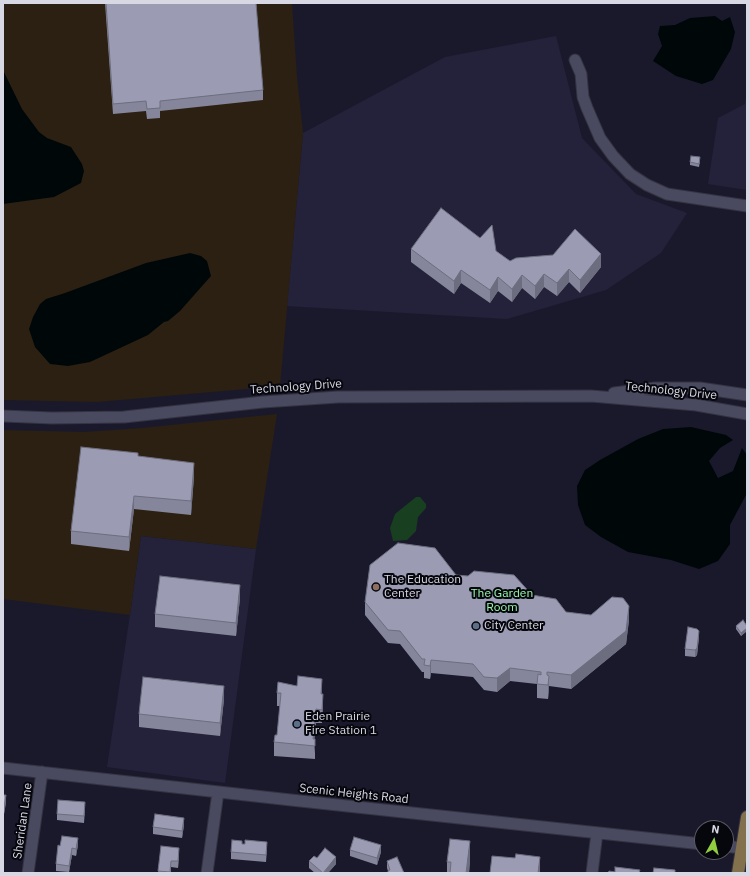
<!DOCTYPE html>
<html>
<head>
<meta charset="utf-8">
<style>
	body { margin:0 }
	#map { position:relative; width:750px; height:876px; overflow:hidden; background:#1a192c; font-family:"IBM Plex Sans",sans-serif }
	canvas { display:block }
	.frame { position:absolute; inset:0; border:4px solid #d8d8e5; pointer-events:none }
	.north { position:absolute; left:694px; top:820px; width:40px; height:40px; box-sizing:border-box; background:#06060d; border:1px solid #5a5a63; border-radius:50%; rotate:8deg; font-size:11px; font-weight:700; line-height:16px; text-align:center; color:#d8d8e5 }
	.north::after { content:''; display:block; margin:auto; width:14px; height:18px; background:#91cd3f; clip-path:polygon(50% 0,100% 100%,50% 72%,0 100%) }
</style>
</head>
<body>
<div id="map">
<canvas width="750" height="876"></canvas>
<div class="frame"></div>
<div class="north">N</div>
</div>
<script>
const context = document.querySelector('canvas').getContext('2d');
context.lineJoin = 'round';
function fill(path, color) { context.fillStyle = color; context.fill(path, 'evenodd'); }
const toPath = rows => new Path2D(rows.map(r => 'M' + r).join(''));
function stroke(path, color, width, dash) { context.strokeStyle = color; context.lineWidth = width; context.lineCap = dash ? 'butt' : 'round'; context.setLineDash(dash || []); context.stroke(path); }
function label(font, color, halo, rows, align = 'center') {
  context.font = font + ' "IBM Plex Sans",sans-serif'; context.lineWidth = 4; context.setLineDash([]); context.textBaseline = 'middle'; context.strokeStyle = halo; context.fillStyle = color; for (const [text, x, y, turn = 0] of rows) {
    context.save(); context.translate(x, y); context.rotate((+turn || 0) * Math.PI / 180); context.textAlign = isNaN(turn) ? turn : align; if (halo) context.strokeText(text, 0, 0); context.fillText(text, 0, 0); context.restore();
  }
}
fill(toPath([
	[556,36,582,138,636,194,687,213,661,253,606,290,507,319,287,306,303,133,445,57],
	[747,90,747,190,708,184,718,118,745,104],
	[141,536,256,549,225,783,107,767,130,615]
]), '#23223a');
fill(toPath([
	[3,3,292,3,297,77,303,133,280,386,97,402,3,400],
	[277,414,256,549,141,536,130,615,3,599,3,430,84,432,142,428]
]), '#2c2012');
fill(toPath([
	[416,497,420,497,426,504,426,508,418,517,416,531,407,540,393,541,390,528,395,514]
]), '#173f20');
fill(toPath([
	[715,16,722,21,730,17,735,32,731,49,713,80,702,84,676,76,653,61,662,46,658,34,660,26,675,25,690,18],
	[3,64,3,70,22,109,39,132,47,138,71,147,82,164,84,171,81,183,54,197,3,204],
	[190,253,201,256,207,261,211,276,180,311,168,321,164,322,148,335,90,362,68,366,50,364,35,347,29,329,33,317,40,304,46,299,65,293,146,263],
	[691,427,726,435,733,440,720,448,709,461,718,478,733,471,742,448,747,455,746,495,730,525,730,544,718,561,699,569,671,560,628,552,601,537,585,525,578,505,577,486,585,470,600,460,638,439,663,429]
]), '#000708');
const minor = toPath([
	[575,60,581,74,583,97,587,108,600,138,613,156,630,174,647,185,667,194,747,206],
	[614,393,655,388,700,388,747,395],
	[3,416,52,418,124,417,263,402,338,397,591,396,696,405,747,414],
	[3,768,291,800,702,844],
	[726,846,747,849],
	[28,873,42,772],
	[207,873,218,792],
	[592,873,597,833]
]);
const major = toPath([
	[738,873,747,817]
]);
stroke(minor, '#333341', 13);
stroke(major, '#333341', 14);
stroke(minor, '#49495f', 11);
stroke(major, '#82714c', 12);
fill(toPath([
	[105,3,256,3,263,90,263,100,160,111,160,118,147,119,146,111,113,114],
	[700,161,699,167,690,165,690,162],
	[411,249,496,251,510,261,601,267,580,293,569,282,557,296,544,287,535,299,522,288,512,302,498,291,490,303,461,283,454,294,411,262],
	[138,456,194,476,191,515,134,509,129,551,71,544,71,531],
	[456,575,532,595,566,612,629,620,626,644,571,689,549,686,548,699,537,698,537,684,510,681,497,692,484,690,473,677,431,673,430,679,424,678,424,672,422,672,400,644,388,643,365,615,365,602],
	[240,598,236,636,155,627,155,614],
	[736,626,747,626,747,631,741,636,736,629],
	[699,637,697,655,695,657,685,656,685,649],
	[277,693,322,694,323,707,322,723,316,723,314,739,315,753,315,759,274,756,274,742,277,735,280,706,277,706],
	[224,699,220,736,139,727,139,714],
	[3,795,6,802,4,814,3,814],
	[85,809,84,823,57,820,57,814],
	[184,825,182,838,153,834,153,827],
	[242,844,267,849,266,862,231,859,231,852],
	[78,845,76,856,72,855,69,872,56,871,56,864,60,846],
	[161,846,179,855,178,868,171,867,171,873,158,873],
	[350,850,381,852,377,865,350,856],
	[317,858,336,864,328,873,315,873,309,868,309,861],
	[470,860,469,873,447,873,447,862],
	[387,861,404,873,388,873,388,871,387,868]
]), '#85869b');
fill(toPath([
	[601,254,601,267,580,293,580,280],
	[569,269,569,282,557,296,557,283],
	[461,270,461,283,454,294,454,281],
	[544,274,544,287,535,299,535,286],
	[522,275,522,288,512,302,512,289],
	[498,277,498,291,490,303,490,290],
	[194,463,194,476,191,515,191,501],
	[134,496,134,509,129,551,129,537],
	[240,585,240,598,236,636,236,623],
	[629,606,629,620,626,644,571,689,571,675],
	[747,628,747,631,741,636,741,633],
	[699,631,699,637,697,655,695,657,695,650],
	[431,660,431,673,430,679,430,666],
	[510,668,510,681,497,692,497,678],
	[549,676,549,689,548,699,548,685],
	[322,679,322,692,321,707,321,694],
	[224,686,224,699,220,736,220,723],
	[323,694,323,707,322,723,322,710],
	[316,709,316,723,314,746,313,739],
	[6,795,6,802,4,814,4,807],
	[184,818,184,825,182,838,182,831],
	[78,838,78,845,76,856,76,849],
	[470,841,470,860,469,873,466,873],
	[381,845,381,852,377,865,377,858],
	[72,848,72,855,69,872,69,866],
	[179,848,179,855,178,868,178,861],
	[336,857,336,864,328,873,323,873],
	[540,857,540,873,538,873]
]), '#6c6d7e');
const building = toPath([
	[106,3,256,3,263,90,160,101,160,108,147,109,146,101,113,104,106,3],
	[691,156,700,157,699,164,690,162,691,156],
	[441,208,480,238,492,225,496,251,510,261,516,258,553,255,575,229,601,254,580,280,569,269,557,283,544,274,535,286,522,275,512,289,498,277,490,290,461,270,454,281,411,249,441,208],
	[81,447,138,453,138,456,194,463,191,501,134,496,129,537,71,531,81,447],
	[398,543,435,548,456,575,468,576,474,571,514,575,532,595,556,599,566,612,591,615,612,597,623,598,629,606,626,631,571,675,547,672,547,675,549,676,548,685,537,684,538,674,541,675,541,672,510,668,497,678,484,677,473,664,431,660,430,666,424,665,425,659,422,659,400,631,388,630,365,602,370,565,398,543],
	[160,576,240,585,236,623,155,614,160,576],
	[743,620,747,626,747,628,741,633,736,626,743,620],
	[688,627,697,629,699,631,697,648,695,650,685,649,688,627],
	[298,676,322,679,321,694,323,694,322,710,316,709,313,739,315,739,315,746,274,742,275,735,277,735,281,693,277,693,278,682,297,686,298,676],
	[143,677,224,686,220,723,139,714,143,677],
	[3,795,6,795,4,807,3,807,3,795],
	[58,800,85,802,84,816,57,814,58,800],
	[155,814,184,818,182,831,153,827,155,814],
	[62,836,78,838,76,849,72,848,69,866,56,864,58,845,60,846,62,836],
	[354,837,381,845,377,858,350,850,354,837],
	[450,839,470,841,466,873,450,873,451,862,447,862,450,839],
	[232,840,242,841,242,844,245,844,245,840,267,842,266,855,231,852,232,840],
	[161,846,179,848,178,861,171,861,170,872,158,871,161,846],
	[325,848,336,857,323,873,309,861,314,856,317,858,325,848],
	[516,854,540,857,538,873,490,873,492,856,515,858,516,854],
	[397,857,404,873,388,873,388,871,390,870,387,861,397,857],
	[615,867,640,870,639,873,608,873,609,871,615,872,615,867],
	[654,868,675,870,675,873,653,873,654,868]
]);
fill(building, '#9b9cb4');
stroke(building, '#6c6d7e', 1);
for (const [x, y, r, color] of [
	[376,587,4,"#8d6e63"],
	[476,626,4,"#5c6f8a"],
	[297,724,4,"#5c6f8a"]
]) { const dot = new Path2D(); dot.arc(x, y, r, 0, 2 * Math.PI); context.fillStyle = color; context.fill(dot); stroke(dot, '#06060d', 1.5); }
label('12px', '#d8d8e5', '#06060d', [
	["Technology Drive",296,387,-4],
	["Technology Drive",671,391,6],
	["Scenic Heights Road",354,794,6],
	["Sheridan Lane",23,821,-82]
]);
label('12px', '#d8d8e5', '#06060d', [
	["The Education",384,580],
	["Center",384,594],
	["City Center",484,626],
	["Eden Prairie",305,717],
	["Fire Station 1",305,731]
], 'left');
label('12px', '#97f8a9', '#06060d', [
	["The Garden",502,594],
	["Room",502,608]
]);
</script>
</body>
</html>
